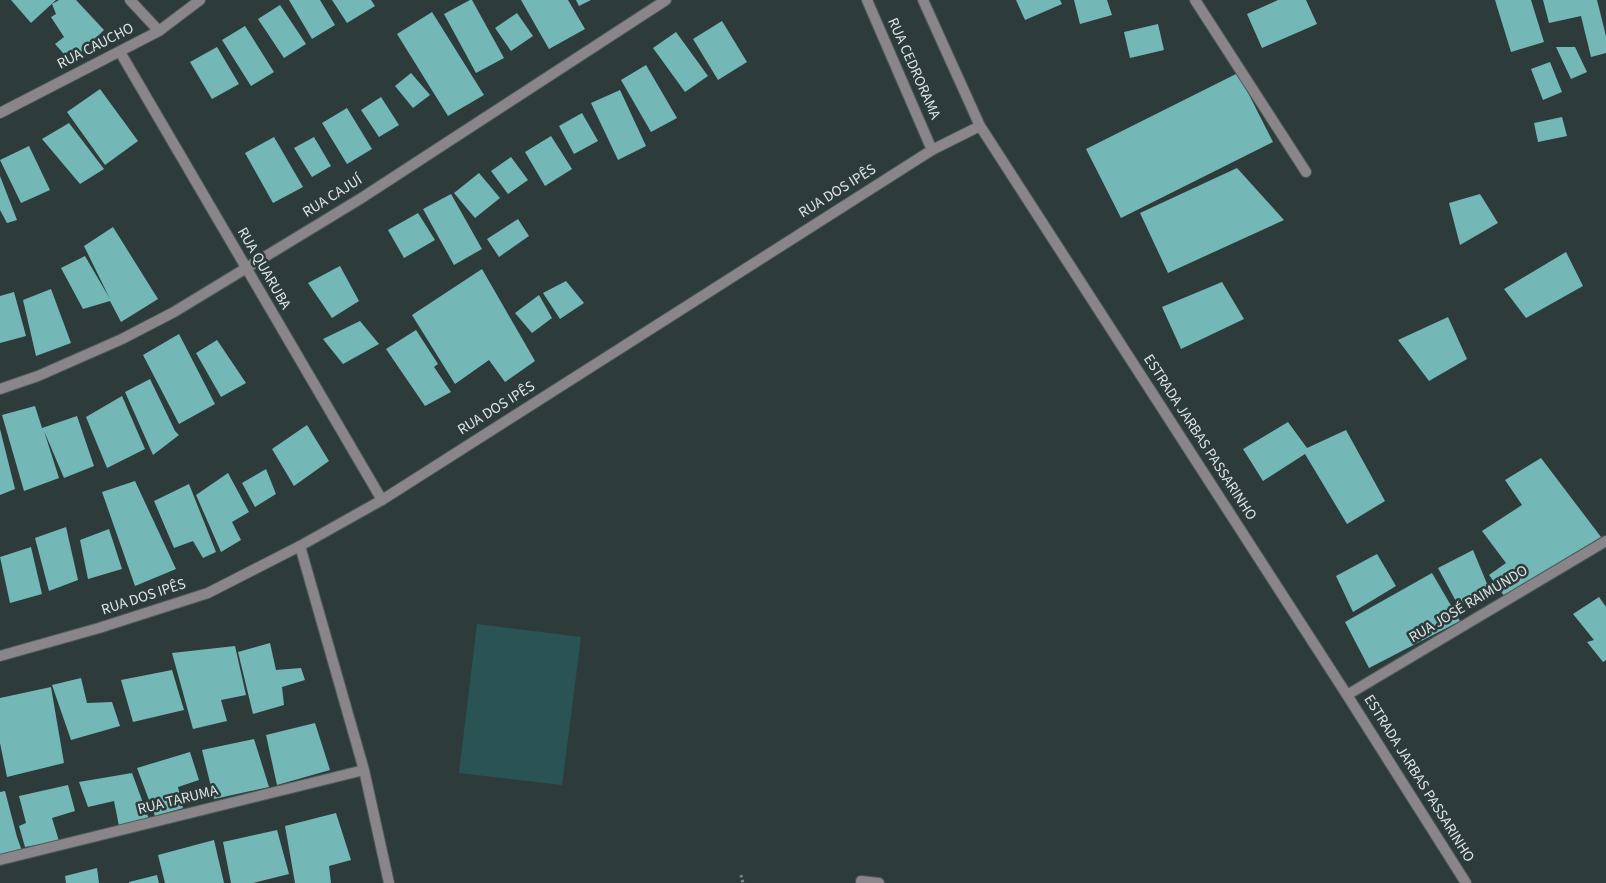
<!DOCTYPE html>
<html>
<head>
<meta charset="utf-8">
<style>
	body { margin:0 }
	canvas { display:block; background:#2e3b3b }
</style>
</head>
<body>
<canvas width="1606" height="883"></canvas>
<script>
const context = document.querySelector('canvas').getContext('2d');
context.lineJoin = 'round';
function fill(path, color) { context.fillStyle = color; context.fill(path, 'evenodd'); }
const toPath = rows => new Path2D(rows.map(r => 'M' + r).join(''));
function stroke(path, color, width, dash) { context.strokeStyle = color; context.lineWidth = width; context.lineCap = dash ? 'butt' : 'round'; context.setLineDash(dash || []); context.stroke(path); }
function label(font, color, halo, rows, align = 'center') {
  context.font = font + ' "Source Sans 3",sans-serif'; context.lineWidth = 5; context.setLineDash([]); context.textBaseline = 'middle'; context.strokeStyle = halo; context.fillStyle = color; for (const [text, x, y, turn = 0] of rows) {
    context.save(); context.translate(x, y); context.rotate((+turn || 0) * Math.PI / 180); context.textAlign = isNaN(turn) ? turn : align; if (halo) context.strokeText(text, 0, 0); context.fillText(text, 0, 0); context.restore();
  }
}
fill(toPath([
	[477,624,581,637,562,785,459,773]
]), '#2a5354');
fill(toPath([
	[11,0,56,0,31,23],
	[59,0,76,0,104,30,71,62,55,44,64,37,51,17,56,14,52,4],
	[289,0,320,0,335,25,312,39],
	[332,0,371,0,375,6,347,23],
	[470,0,472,0,504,58,476,73,444,14],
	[521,0,568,0,585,29,549,49],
	[576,0,591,0,579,6],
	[1016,0,1060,0,1062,4,1025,20],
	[1074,0,1107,0,1112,15,1080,24],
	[1278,0,1306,0,1317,24,1262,48,1247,14],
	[1495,0,1531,0,1544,42,1511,52],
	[1543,0,1597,0,1606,36,1606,53,1591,57,1581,16,1549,23],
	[280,5,306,44,284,58,258,19],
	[432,12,484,95,448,116,397,34],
	[517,13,533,36,511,51,495,28],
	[722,21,747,62,718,80,693,39],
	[1158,24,1164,50,1130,58,1124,32],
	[245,26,274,72,251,86,222,40],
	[676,32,708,76,685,92,653,48],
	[217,47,239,84,212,99,190,62],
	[1556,47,1575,47,1587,72,1571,79],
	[1550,62,1562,92,1543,100,1531,69],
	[646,65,677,118,651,132,621,80],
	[411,73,430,95,413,108,395,86],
	[1238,73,1273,142,1121,218,1086,149],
	[100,89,138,141,105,165,67,112],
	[620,90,646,146,618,160,591,103],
	[381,97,399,125,379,137,361,110],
	[347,108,372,149,347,164,322,123],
	[582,113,598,141,574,154,559,126],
	[1562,117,1567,136,1538,142,1534,123],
	[69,123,104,169,80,184,42,139],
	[551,136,572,169,545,186,525,152],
	[274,137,303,187,273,203,245,153],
	[314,137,331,166,312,177,294,148],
	[29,146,50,190,21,203,0,160],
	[511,157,528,180,508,194,491,171],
	[1237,168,1284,220,1168,273,1140,213],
	[479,173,500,198,475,218,454,193],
	[0,176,17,220,7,223,0,210],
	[451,194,482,249,454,265,423,209],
	[1480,194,1498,223,1460,245,1449,203],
	[418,213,435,240,404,258,388,230],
	[518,219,529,236,499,257,487,239],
	[113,227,158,299,121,322,110,301,83,309,61,268,85,256,110,299,84,246],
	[1566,252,1583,286,1526,318,1504,289],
	[340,266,359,301,332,318,308,283],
	[482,269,535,361,505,382,489,360,455,384,412,315],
	[566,281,584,303,560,319,543,293],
	[1222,282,1244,319,1181,349,1162,307],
	[51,289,71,343,36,356,23,300],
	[14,292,26,336,0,343,0,296],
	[539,295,552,318,532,333,515,313],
	[1448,317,1467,359,1429,381,1398,340],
	[360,321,379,344,343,364,323,339],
	[416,330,438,364,434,367,451,392,425,406,386,349],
	[179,334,215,404,179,424,143,355],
	[217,340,246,383,221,397,196,353],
	[150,379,175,431,179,435,153,455,125,392],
	[122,396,145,449,107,468,86,417],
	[35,406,42,428,77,416,94,466,64,478,44,431,59,478,24,491,2,415],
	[1288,422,1307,448,1346,430,1385,501,1347,524,1305,454,1263,481,1243,449],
	[307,425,329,461,294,486,272,449],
	[0,429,15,489,0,495],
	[1541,458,1601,537,1505,597,1489,575,1506,563,1482,531,1522,505,1505,480],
	[266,469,276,494,255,507,242,483],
	[228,473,249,512,232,522,241,540,221,552,196,495],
	[135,481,176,569,135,586,102,492],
	[189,484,216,552,203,558,193,541,174,548,154,501],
	[66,527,78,580,49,591,35,538],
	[109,529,122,569,88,579,80,540],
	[31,547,42,594,10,603,0,557],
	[1473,550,1490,591,1458,605,1438,568],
	[1377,554,1396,586,1353,612,1336,576],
	[1432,573,1460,621,1369,668,1345,622],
	[1599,597,1606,607,1606,660,1603,662,1587,642,1594,640,1573,614],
	[270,643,276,670,301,668,305,680,282,687,284,705,253,714,238,652],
	[235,646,246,695,221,700,227,721,193,729,172,653],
	[172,670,184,710,133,722,121,680],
	[81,678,87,703,112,702,120,726,71,740,52,685],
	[51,687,64,763,7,777,0,743,0,698],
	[315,723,330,770,277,785,266,735],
	[254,739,269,787,214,799,202,750],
	[190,752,199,780,178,787,183,808,155,816,137,768],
	[132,773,149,819,119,826,114,801,88,807,79,782],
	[68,785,75,811,52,818,59,841,25,847,19,826,26,823,19,796],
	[5,791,17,837,22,851,0,855,0,792],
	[336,813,351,860,329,866,331,883,295,883,285,826],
	[277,830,289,874,253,883,231,883,223,842],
	[214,840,224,883,165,883,158,855],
	[97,868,99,883,66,883,65,876],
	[157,875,159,883,129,883,129,882]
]), '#73b7b7');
const minor = toPath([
	[130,0,159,31],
	[867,0,932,150],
	[1195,0,1306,172],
	[120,52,382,500],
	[0,113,159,31,200,0],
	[0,389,38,376,122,339,174,312,360,199,666,0],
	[300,546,364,770,389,883],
	[1347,695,1606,541],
	[0,860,364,770],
	[861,881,879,883]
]);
const tertiary = toPath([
	[923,0,980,126,1347,695,1466,883],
	[0,656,99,628,208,593,300,546,382,500,932,150,980,126]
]);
stroke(minor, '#4e5a5a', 12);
stroke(tertiary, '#4e5a5a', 12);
stroke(toPath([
	[741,875,743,883]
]), '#7a8585', 3, [2.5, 2.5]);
stroke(minor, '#8a8588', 10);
stroke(tertiary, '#8a8588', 10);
label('15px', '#dee6e6', '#2e3b3b', [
	["RUA CAUCHO",96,47,-27],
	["RUA CEDRORAMA",913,69,66],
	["RUA DOS IPÊS",838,192,-32],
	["RUA CAJUÍ",333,197,-32],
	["RUA QUARUBA",263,269,60],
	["RUA DOS IPÊS",497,409,-32],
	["ESTRADA JARBAS PASSARINHO",1199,438,57],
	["RUA DOS IPÊS",144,598,-18],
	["RUA JOSÉ RAIMUNDO",1469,605,-31],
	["ESTRADA JARBAS PASSARINHO",1418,779,58],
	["RUA TARUMA",178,801,-14]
]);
</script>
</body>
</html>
